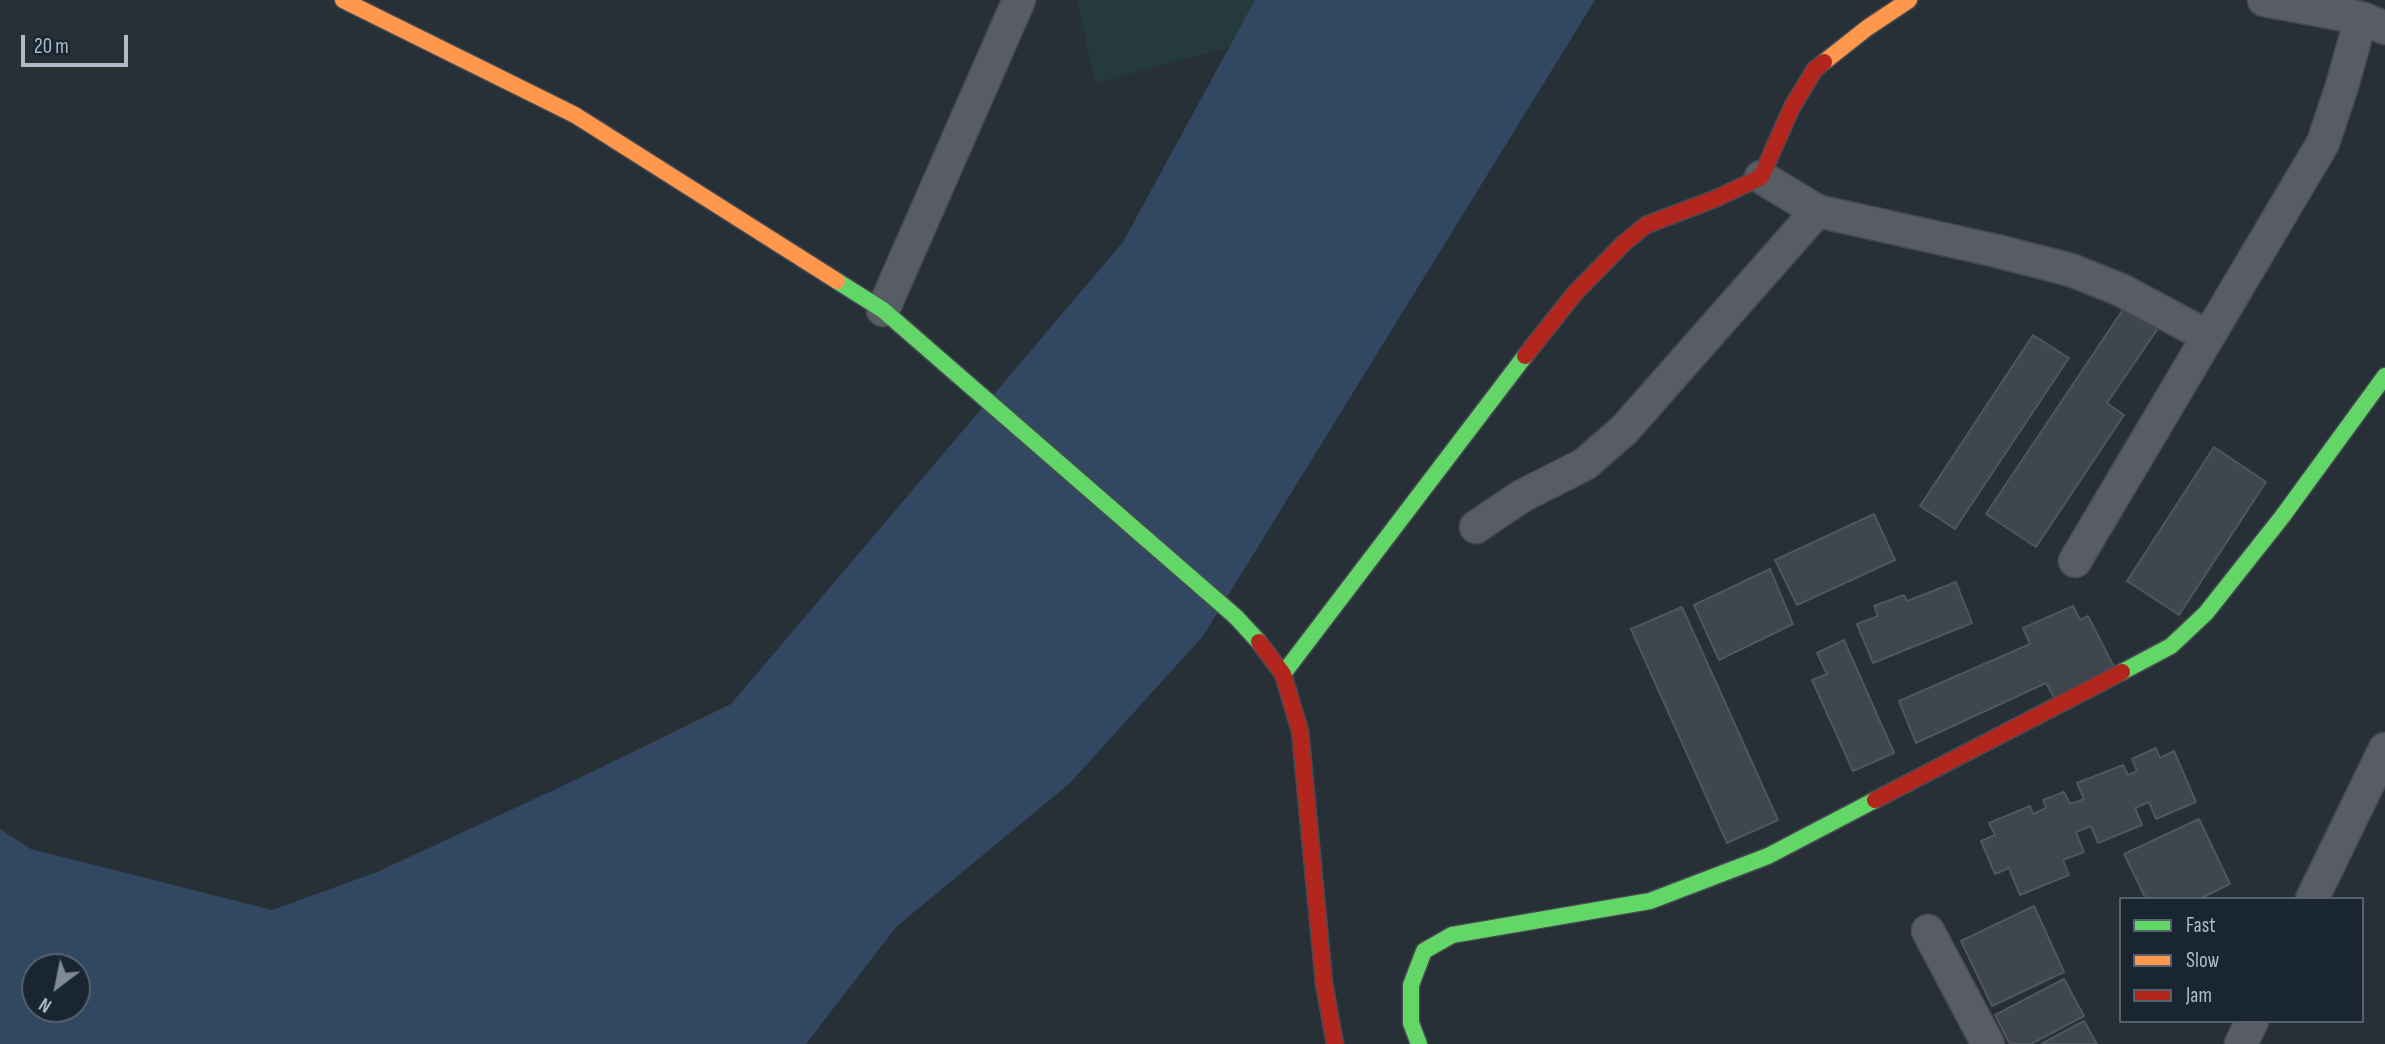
<!DOCTYPE html>
<html>
<head>
<meta charset="utf-8">
<style>
	body { margin:0 }
	#map { position:relative; width:2385px; height:1044px; overflow:hidden; background:#272f37; font-family:"Sofia Sans Condensed",sans-serif }
	canvas { display:block }
	.legend { position:absolute; left:2119px; top:897px; width:245px; height:126px; box-sizing:border-box; background:#1a2532; border:2px solid #56616e; margin:0; padding:9px 12px; list-style:none; font-size:21px; color:#b0bbc9 }
	.legend li { display:flex; align-items:center; gap:14px; height:35px }
	.legend b { width:35px; border:2px solid #56616e }
	.north { position:absolute; left:21px; top:953px; width:70px; height:70px; box-sizing:border-box; background:#1a2532; border:2px solid #56616e; border-radius:50%; rotate:212deg; font-size:19px; font-weight:700; line-height:28px; text-align:center; color:#b0bbc9 }
	.north::after { content:''; display:block; margin:auto; width:24px; height:32px; background:#808a96; clip-path:polygon(50% 0,100% 100%,50% 72%,0 100%) }
	.scale { position:absolute; left:21px; top:35px; width:107px; height:32px; box-sizing:border-box; border:4px solid #b0bbc9; border-top:0; padding-left:9px; font-size:21px; line-height:24px; white-space:nowrap; color:#b0bbc9; -webkit-text-stroke:5px #1a2532; paint-order:stroke }
</style>
</head>
<body>
<div id="map">
<canvas width="2385" height="1044"></canvas>
<ul class="legend">
<li><b style="height:9px;background:#63d668"></b>Fast</li>
<li><b style="height:9px;background:#ff974d"></b>Slow</li>
<li><b style="height:9px;background:#b3261e"></b>Jam</li>
</ul>
<div class="north">N</div>
<div class="scale">20 m</div>
</div>
<script>
const context = document.querySelector('canvas').getContext('2d');
context.lineJoin = 'round';
function fill(path, color) { context.fillStyle = color; context.fill(path, 'evenodd'); }
const toPath = rows => new Path2D(rows.map(r => 'M' + r).join(''));
function stroke(path, color, width, dash) { context.strokeStyle = color; context.lineWidth = width; context.lineCap = dash ? 'butt' : 'round'; context.setLineDash(dash || []); context.stroke(path); }
fill(toPath([
	[1077,0,1307,0,1285,33,1095,83]
]), '#243a3d');
fill(toPath([
	[1255,0,1595,0,1203,636,1070,783,896,927,806,1044,0,1044,0,829,31,849,272,910,377,872,571,782,731,704,1123,242],
	[35,967,77,967,77,1009,35,1009]
]), '#324862');
const building = toPath([
	[2128,302,2161,324,2107,403,2124,415,2036,547,1986,514,2128,302],
	[2033,335,2069,358,1955,529,1920,506,2033,335],
	[2214,447,2266,482,2179,615,2127,581,2214,447],
	[1874,514,1895,560,1797,605,1775,560,1874,514],
	[1770,569,1793,624,1719,660,1694,605,1770,569],
	[1956,582,1972,623,1873,663,1857,624,1878,616,1874,606,1904,595,1907,601,1956,582],
	[2073,606,2080,620,2088,616,2114,667,2055,699,2046,683,1916,743,1899,701,2030,644,2023,628,2073,606],
	[1682,607,1778,820,1727,843,1631,629,1682,607],
	[1844,640,1894,753,1853,771,1812,680,1827,674,1817,653,1844,640],
	[2156,748,2160,758,2174,751,2196,802,2156,819,2149,802,2135,808,2142,825,2098,843,2091,826,2076,832,2084,852,2063,860,2069,875,2020,895,2009,868,1995,874,1981,841,1995,835,1989,823,2030,806,2033,814,2046,808,2043,800,2064,792,2070,804,2084,799,2077,783,2123,765,2128,775,2137,771,2132,759,2156,748],
	[2199,819,2230,884,2199,899,2146,899,2124,854,2199,819],
	[2034,906,2064,972,1992,1006,1961,941,2034,906],
	[2064,979,2084,1016,2031,1044,2010,1044,1995,1015,2064,979],
	[2084,1021,2097,1044,2041,1044,2084,1021]
]);
fill(building, '#3f464d');
stroke(building, '#4f565f', 2);
const street = toPath([
	[2264,0,2361,18,2385,28],
	[1761,177,1817,211,1997,251,2071,270,2121,290,2207,336],
	[883,310,1019,0],
	[1476,527,1522,496,1585,464,1625,429,1817,211],
	[2075,561,2323,143,2342,86,2361,18],
	[2312,899,2385,749],
	[1928,931,1988,1044],
	[2241,1044,2252,1021]
]);
const fast = toPath([
	[837,281,883,310,1236,617,1259,642],
	[2122,672,2171,646,2206,613,2282,517,2385,376],
	[1283,674,1525,356],
	[1419,1044,1411,1023,1411,985,1424,951,1452,935,1650,901,1768,856,1875,800]
]);
const slow = toPath([
	[343,0,575,115,837,281],
	[1824,62,1867,28,1909,0]
]);
const jam = toPath([
	[1525,356,1575,293,1624,243,1646,225,1717,198,1761,177,1792,107,1815,69,1824,62],
	[1259,642,1283,674,1300,731,1324,983,1335,1044],
	[1875,800,2122,672]
]);
stroke(street, '#464b51', 35);
stroke(fast, '#464b51', 19);
stroke(slow, '#464b51', 19);
stroke(jam, '#464b51', 19);
stroke(street, '#585d64', 32);
stroke(fast, '#63d668', 16);
stroke(slow, '#ff974d', 16);
stroke(jam, '#b3261e', 16);
</script>
</body>
</html>
